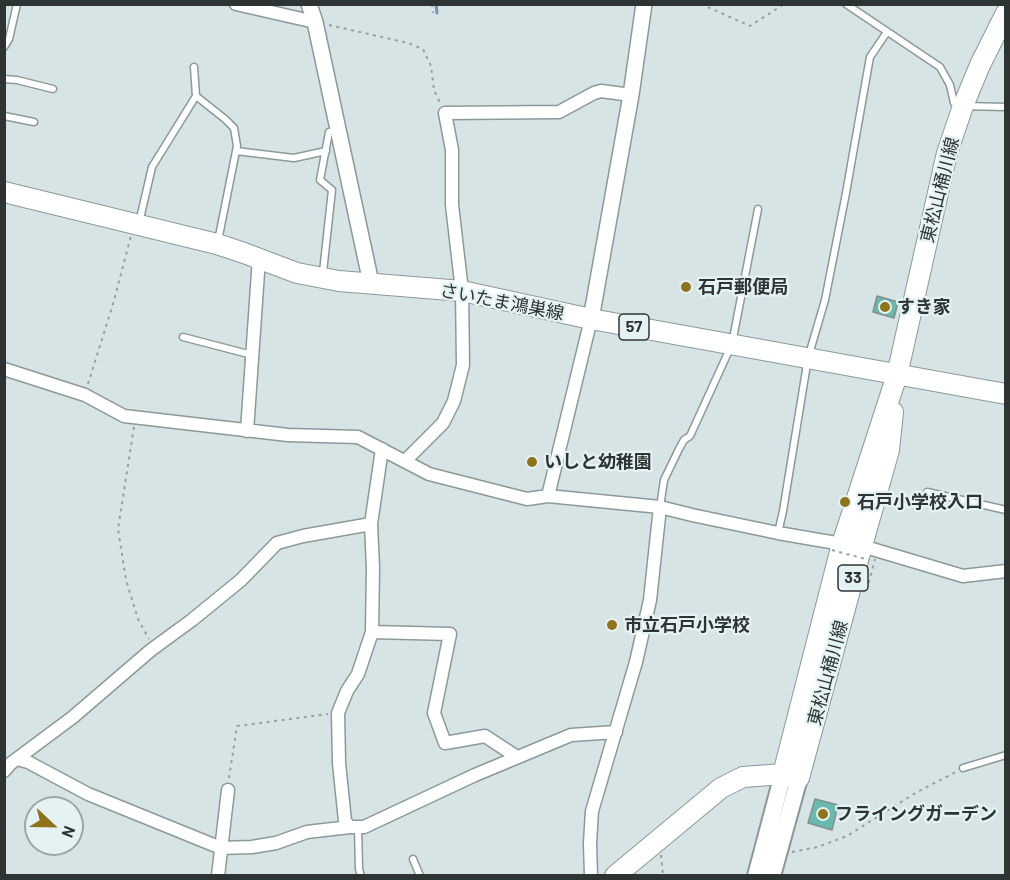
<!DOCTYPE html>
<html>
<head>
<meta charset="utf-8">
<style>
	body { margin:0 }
	#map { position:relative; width:1010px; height:880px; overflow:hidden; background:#d7e4e6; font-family:Barlow,sans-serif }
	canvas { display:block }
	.frame { position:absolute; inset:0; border:6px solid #2e3434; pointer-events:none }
	.north { position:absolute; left:24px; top:796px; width:60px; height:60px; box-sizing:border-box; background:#e4f2f4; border:2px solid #9ba6a7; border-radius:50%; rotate:112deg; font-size:16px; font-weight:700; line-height:24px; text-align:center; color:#2e3434 }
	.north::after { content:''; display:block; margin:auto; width:21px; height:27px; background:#8f7318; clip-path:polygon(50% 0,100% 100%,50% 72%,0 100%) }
</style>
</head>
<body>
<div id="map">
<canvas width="1010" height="880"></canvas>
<div class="frame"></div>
<div class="north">N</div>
</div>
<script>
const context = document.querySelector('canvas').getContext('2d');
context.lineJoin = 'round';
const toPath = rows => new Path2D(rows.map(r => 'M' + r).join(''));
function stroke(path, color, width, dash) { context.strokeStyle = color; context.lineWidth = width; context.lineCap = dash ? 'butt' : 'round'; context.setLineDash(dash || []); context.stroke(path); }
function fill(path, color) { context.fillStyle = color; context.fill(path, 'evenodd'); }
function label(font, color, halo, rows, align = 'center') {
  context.font = font + ' Barlow,"Noto Sans JP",sans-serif'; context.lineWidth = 4.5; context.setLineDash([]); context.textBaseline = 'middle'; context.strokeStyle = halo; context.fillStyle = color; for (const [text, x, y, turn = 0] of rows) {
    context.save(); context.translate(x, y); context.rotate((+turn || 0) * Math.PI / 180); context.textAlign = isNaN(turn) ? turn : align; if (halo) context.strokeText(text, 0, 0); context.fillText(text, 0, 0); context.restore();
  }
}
stroke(toPath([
	[436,4,437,13]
]), '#7692b5', 3);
const building = toPath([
	[877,296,898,302,894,318,873,312,877,296],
	[815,799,838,805,832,830,808,823,815,799]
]);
fill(building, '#68b9ae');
stroke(building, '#838f8d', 1.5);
const service = toPath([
	[846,4,940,67,950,85,954,103,963,106,1006,107],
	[4,47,9,39,17,4],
	[194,67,196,96,225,119,234,128,237,146,218,241],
	[4,79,17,80,53,89],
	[4,116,34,122],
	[236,151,294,158,326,151],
	[139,223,152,167,196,96],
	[323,272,332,190,320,180,329,132,338,129],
	[183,337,252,355],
	[927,492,1006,510],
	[660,507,664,480,679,449,684,440,690,436,732,344,758,209],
	[778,533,783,511,808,358,825,300,846,193,870,57,887,32],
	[963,768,1006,755],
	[358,827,359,869,361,876],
	[413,859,420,876]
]);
const minor = toPath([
	[236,4,315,22],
	[4,369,85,395,124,416,288,435,358,437,429,474,527,499,548,496,660,507,692,515,778,533,842,544],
	[247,431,259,258],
	[382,449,371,524,373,568,372,632,358,674,347,691,338,713,339,763,345,821,350,827,364,827,475,775,571,735,616,732],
	[405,461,443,423,454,401,463,365,462,291,452,205,452,150,445,113,559,112,594,93,601,91,631,95],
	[548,496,591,319],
	[862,546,963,576,1006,571],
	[372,632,450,634,434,713,445,743,485,736,517,757],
	[17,759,28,762,88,794,221,848,252,847,276,843,307,832,350,827],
	[4,771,10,764,73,717,151,650,192,620,241,580,277,543,303,536,371,524],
	[218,876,228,790],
	[591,876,590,843,592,811,636,662,650,600,660,507]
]);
const tertiary = toPath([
	[309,4,315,22,371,283],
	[591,319,631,95,644,4]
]);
const secondary = toPath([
	[756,876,783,774],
	[772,876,799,778]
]);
const primary = toPath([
	[4,192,217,244,244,253,297,273,339,281,462,291,591,319,1006,394],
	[783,774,842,544,897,375,947,153,963,106,980,65,1006,13],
	[615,876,721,788,743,777,783,774,799,778,862,546,889,450,893,412]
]);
stroke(service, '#8c999b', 9);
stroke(minor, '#8c999b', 15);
stroke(tertiary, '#8c999b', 18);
stroke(secondary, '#8c999b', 20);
stroke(primary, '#8c999b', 22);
stroke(toPath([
	[432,4,433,13],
	[701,4,750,26,784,4],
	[329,25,408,43,423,49,431,66,434,90,441,105],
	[88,384,113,304,131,236],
	[134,427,118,529,126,580,138,619,149,639],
	[868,582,869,582,875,559],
	[229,778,237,726,328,714],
	[792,852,818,847,847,836,917,792,958,771],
	[661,855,663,876]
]), '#95a0a1', 2, [3, 4.5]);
stroke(service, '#fff', 6);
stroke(minor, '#fff', 12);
stroke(tertiary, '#fff', 15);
stroke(secondary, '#fff', 16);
stroke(primary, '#fff', 20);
stroke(toPath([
	[832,550,869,560]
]), '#95a0a1', 2, [3, 4.5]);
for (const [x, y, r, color] of [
	[686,287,6,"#8f7318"],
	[885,307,6,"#8f7318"],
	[532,462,6,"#8f7318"],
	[845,502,6,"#8f7318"],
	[612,625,6,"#8f7318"],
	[823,814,6,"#8f7318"]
]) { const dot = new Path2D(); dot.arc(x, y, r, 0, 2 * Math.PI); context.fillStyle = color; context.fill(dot); stroke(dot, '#e4f2f4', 2); }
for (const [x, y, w] of [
	[634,327,30],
	[853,578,30]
]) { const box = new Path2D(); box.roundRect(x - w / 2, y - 13, w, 26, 4.5); context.fillStyle = '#e4f2f4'; context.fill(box); stroke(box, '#2e3434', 1.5); }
label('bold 16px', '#2e3434', null, [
	["57",634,327],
	["33",853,578]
]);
label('18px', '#2e3434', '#e4f2f4', [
	["東松山桶川線",940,190,-76],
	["さいたま鴻巣線",502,302,11],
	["東松山桶川線",828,673,-75]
]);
label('bold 18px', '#2e3434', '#e4f2f4', [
	["石戸郵便局",698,287],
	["すき家",897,307],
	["いしと幼稚園",544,462],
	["石戸小学校入口",857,502],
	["市立石戸小学校",624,625],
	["フライングガーデン",835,814]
], 'left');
</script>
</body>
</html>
